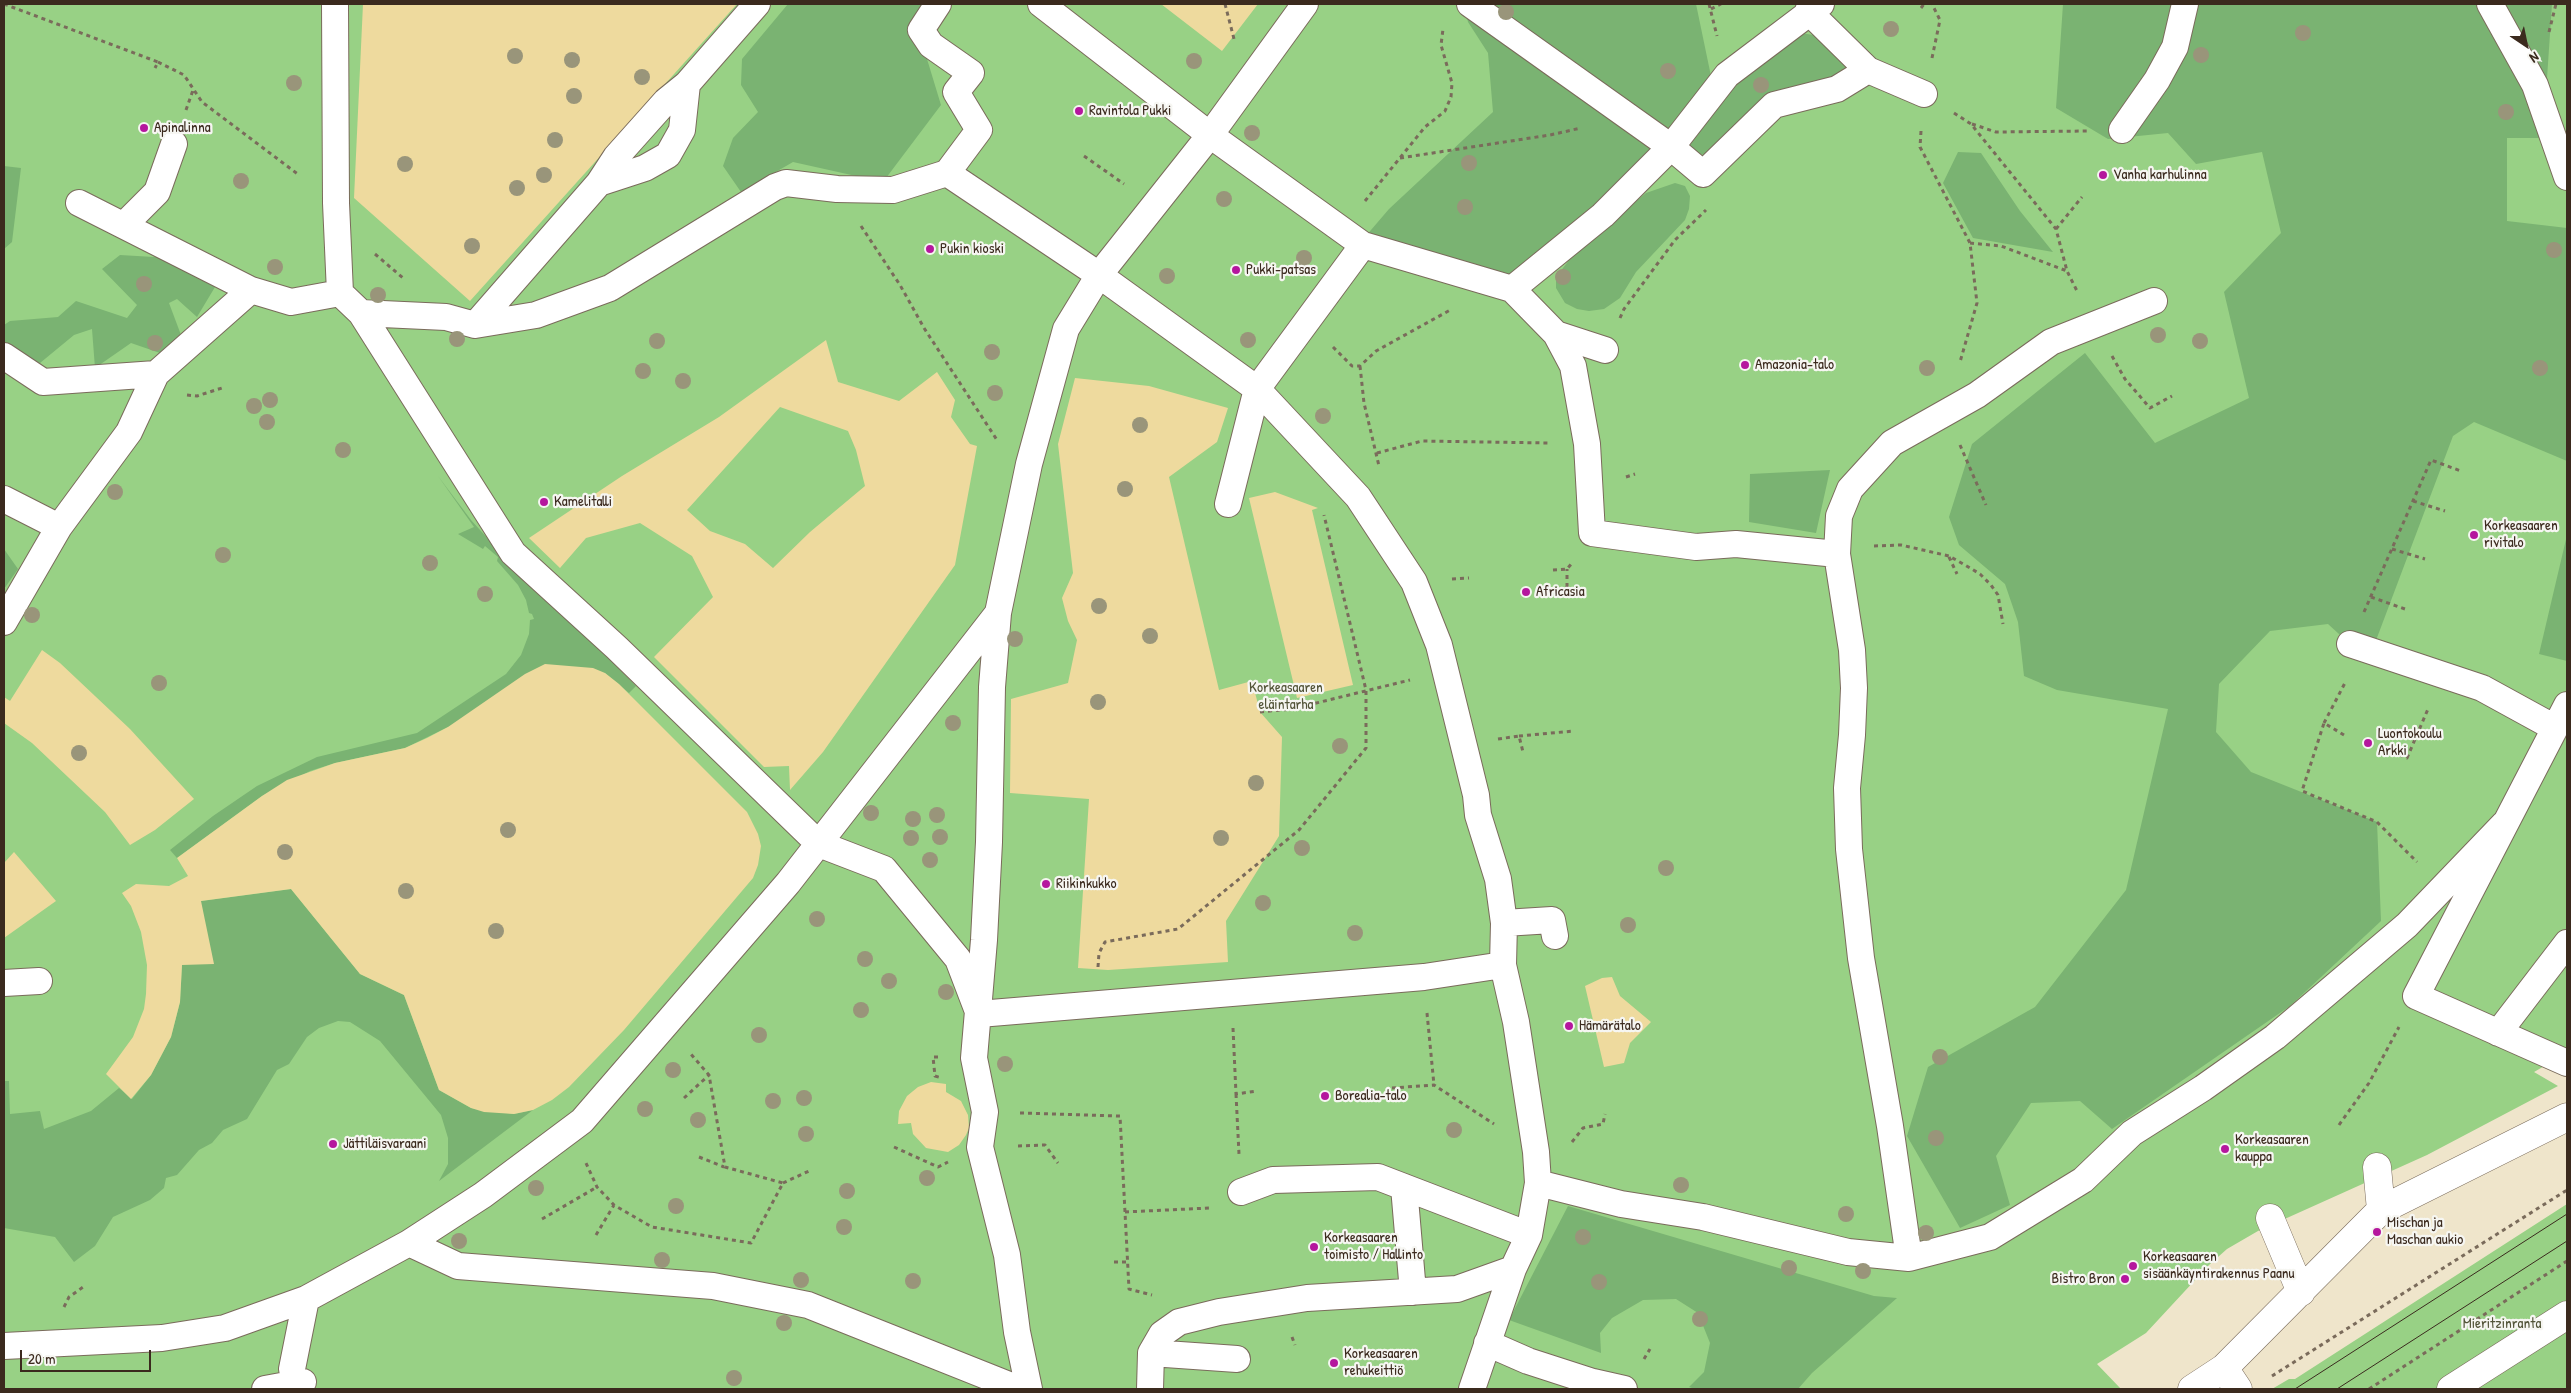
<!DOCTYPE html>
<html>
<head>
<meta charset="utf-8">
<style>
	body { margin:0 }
	#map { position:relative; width:2571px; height:1393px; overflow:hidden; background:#efe5cb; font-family:"Patrick Hand",sans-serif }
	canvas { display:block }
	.frame { position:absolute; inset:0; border:5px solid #3b2a1e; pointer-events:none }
	.north { position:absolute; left:2501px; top:20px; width:50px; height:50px; -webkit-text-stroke:4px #f6f6f2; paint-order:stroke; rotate:146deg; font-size:14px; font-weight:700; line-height:20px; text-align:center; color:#3b2a1e }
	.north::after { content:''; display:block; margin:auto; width:18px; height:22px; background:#3b2a1e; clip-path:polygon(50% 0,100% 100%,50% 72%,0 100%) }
	.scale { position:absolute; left:20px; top:1350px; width:131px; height:22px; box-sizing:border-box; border:2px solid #3b2a1e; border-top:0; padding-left:6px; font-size:15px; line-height:18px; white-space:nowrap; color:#3b2a1e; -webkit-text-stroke:4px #f6f6f2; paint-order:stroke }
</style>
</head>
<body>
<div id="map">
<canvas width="2571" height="1393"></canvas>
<div class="frame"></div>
<div class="north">N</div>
<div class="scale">20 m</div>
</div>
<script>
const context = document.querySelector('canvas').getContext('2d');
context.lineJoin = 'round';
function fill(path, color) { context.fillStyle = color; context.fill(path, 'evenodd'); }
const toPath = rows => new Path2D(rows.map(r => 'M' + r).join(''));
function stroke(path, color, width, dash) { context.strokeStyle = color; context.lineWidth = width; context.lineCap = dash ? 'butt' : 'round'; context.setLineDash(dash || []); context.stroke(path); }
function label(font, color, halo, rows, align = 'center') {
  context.font = font + ' "Patrick Hand",sans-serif'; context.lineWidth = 4.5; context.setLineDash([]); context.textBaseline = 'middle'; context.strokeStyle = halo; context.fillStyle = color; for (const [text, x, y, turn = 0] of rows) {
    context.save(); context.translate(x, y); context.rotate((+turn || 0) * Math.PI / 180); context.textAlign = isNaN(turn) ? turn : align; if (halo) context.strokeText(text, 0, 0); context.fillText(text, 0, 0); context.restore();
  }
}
fill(toPath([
	[4,4,2567,4,2567,1053,2534,1072,2558,1086,2427,1155,2258,1231,2227,1249,2209,1265,2146,1333,2097,1364,2121,1389,4,1389],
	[2567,1204,2567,1389,2272,1389,2289,1379,2295,1379]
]), '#98d185');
fill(toPath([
	[788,4,946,4,920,36,941,105,883,182,793,162,741,192,723,166,733,138,758,112,741,85,742,59],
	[1464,4,1696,4,1712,81,1647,160,1512,275,1365,237,1389,209,1493,112,1488,53,1468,22],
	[2063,4,2552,4,2543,138,2507,138,2507,221,2567,228,2567,461,2474,422,2453,436,2375,643,2350,644,2328,624,2270,631,2219,684,2216,732,2251,772,2377,822,2381,921,2290,1006,2112,1129,2080,1101,2031,1103,1996,1156,2010,1205,1960,1228,1907,1136,1928,1067,2035,1007,2126,890,2168,709,2057,690,2024,676,2018,622,2005,584,1959,545,1949,517,1972,444,2085,353,2155,443,2249,398,2224,292,2281,233,2262,152,2196,164,2168,133,2108,139,2056,108],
	[1800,33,1820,36,1855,69,1783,97,1769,98,1752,108,1706,155,1695,154,1686,145,1725,95,1771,53],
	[1958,152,1981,153,2020,211,2053,252,1973,238,1943,183],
	[4,166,21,168,12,242,4,249],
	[1675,183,1685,186,1690,196,1689,209,1685,220,1636,272,1620,298,1604,309,1589,311,1577,309,1565,303,1556,288,1556,277,1577,250,1646,193],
	[120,255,171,258,215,287,197,317,177,299,169,303,181,335,160,353,131,343,95,368,92,329,74,335,40,363,12,351,4,343,4,325,10,321,58,317,76,301,127,318,137,305,102,269],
	[1830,470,1816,533,1749,522,1750,474],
	[438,476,471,520,499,551,636,686,629,693,605,673,448,727,405,748,335,763,310,771,262,796,177,858,170,850,213,816,257,786,317,757,417,733,506,674,521,655,529,634,530,620,534,619,532,614,529,613,526,600,518,585,497,561,498,557,485,546,483,549,458,534,474,527],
	[2567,535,2567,661,2539,654],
	[4,549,18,569,4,589],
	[291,889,360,974,404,995,439,1090,471,1108,514,1114,533,1110,439,1181,448,1164,448,1138,441,1115,380,1041,350,1022,338,1021,319,1028,307,1037,289,1064,277,1070,247,1119,223,1130,212,1143,199,1150,177,1175,166,1178,164,1188,150,1200,113,1217,95,1246,74,1262,55,1237,4,1228,4,1081,9,1081,10,1114,40,1111,44,1129,91,1111,119,1088,132,1099,151,1075,171,1037,180,1002,182,965,201,901],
	[1568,1206,1874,1296,1897,1298,1812,1373,1798,1389,1695,1389,1689,1387,1704,1372,1710,1343,1698,1313,1676,1299,1643,1300,1612,1318,1600,1333,1601,1353,1509,1320]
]), '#7ab372');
fill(toPath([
	[363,4,737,4,470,301,354,198],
	[1161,4,1258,4,1222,51],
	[826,340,838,382,899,401,937,372,955,400,951,417,970,444,977,446,955,565,823,752,790,790,789,766,764,767,654,657,713,597,692,556,640,523,586,538,560,568,529,538,622,476,719,417],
	[780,407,848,431,856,450,865,486,810,532,773,568,745,544,710,531,687,510],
	[1075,378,1149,386,1228,408,1217,442,1169,477,1219,690,1252,681,1260,712,1282,737,1279,836,1226,921,1228,962,1108,970,1078,968,1089,799,1010,793,1011,699,1068,683,1077,640,1068,621,1062,598,1073,573,1058,444],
	[1275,492,1318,508,1312,510,1353,685,1297,698,1249,498],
	[42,650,60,663,130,729,194,799,155,830,130,845,105,812,32,743,4,723,4,697,10,701],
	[545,664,593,668,605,673,619,684,747,812,758,834,761,846,758,865,753,878,624,1030,569,1087,552,1100,533,1110,514,1114,484,1112,471,1108,439,1090,404,995,360,974,291,889,201,901,214,964,182,965,180,1002,171,1037,151,1075,131,1099,106,1074,133,1037,144,1009,146,994,147,965,141,932,131,906,122,893,136,884,169,886,188,876,177,858,262,796,287,780,335,763,405,748,427,738,448,727,525,674],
	[14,852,56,901,4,938,4,863],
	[1612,977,1620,996,1651,1022,1630,1043,1624,1063,1604,1067,1585,986,1602,978],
	[931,1082,946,1084,946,1092,961,1101,968,1115,969,1128,966,1135,959,1145,948,1152,926,1148,913,1134,911,1123,898,1124,899,1111,907,1096,918,1087]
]), '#eeda9e');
const service = toPath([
	[335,4,336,203,340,293,361,313,513,553,617,648,819,844,884,869,958,959,979,1014,1424,977,1503,965],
	[938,4,921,30,931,45,971,73,956,92,979,130,947,173],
	[1041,4,1210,135,1363,245,1512,289,1556,334,1573,366,1587,444,1592,533,1696,547,1736,544,1837,554],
	[1470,4,1671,147,1703,174,1774,105,1837,89,1868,70],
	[2490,4,2535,85,2567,177],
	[1808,11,1868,70,1924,94],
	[2122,130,2157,80,2175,47,2185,4],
	[599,183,645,168,668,155,682,130,687,84],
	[79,203,251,290],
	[124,225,157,192,174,144],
	[1512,289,1603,215,1671,147,1727,75,1821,4],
	[361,313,446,317,475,325,536,315,610,288,775,187,786,183,837,189,893,190,947,173,1099,275,1257,389,1363,245],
	[475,325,599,183,616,157,666,101,687,84,757,4],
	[1556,334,1605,350],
	[4,356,43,382,156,374,251,290,291,302,340,293],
	[4,499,59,527,129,432,156,374],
	[1228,504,1257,389],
	[4,622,59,527],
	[2350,644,2482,688,2555,728],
	[2567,705,2416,996,2567,1063],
	[1504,923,1552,920,1555,936],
	[4,983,39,981],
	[2498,1033,2567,943],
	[1538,1183,1621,1204,1703,1217,1848,1252,1909,1258,1990,1237,2083,1180,2132,1133,2203,1088,2275,1037,2407,925,2504,824],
	[1404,1187,1413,1292],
	[1241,1192,1273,1180,1378,1177,1529,1235],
	[409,1243,458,1266,713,1286,808,1305,1019,1389],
	[1909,1258,1890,1126,1861,958,1849,849,1847,788,1852,735,1854,688,1852,650,1837,554,1839,516,1850,489,1892,443,1977,395,2051,342,2154,301],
	[1487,1343,1528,1361,1593,1382,1624,1389],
	[4,1346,162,1338,225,1328,306,1299,409,1243,483,1195,582,1121,788,883,998,613],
	[1151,1353,1237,1359],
	[292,1369,306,1299],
	[265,1389,303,1382],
	[1029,1389,1017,1332,1007,1255,980,1147,985,1112,974,1058,984,940,989,842,992,687,998,613,1029,464,1066,329,1099,275,1210,135,1305,4],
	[1150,1389,1151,1353,1162,1334,1179,1322,1219,1312,1307,1298,1457,1289,1513,1269,1529,1235,1538,1183,1536,1152,1516,1022,1503,965,1504,923,1498,879,1478,815,1476,795,1439,645,1414,582,1358,497,1257,389],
	[1472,1389,1513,1269]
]);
const pedestrian = toPath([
	[2377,1167,2381,1210],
	[2270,1218,2301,1292],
	[2224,1368,2238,1389],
	[2192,1389,2224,1368,2381,1210,2567,1117],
	[2451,1389,2567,1315]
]);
stroke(service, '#7a6b5b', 28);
stroke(pedestrian, '#7a6b5b', 29);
stroke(toPath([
	[4,4,158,62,155,68],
	[1225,4,1234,39],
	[1709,4,1717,36],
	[1921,8,1924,4],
	[1711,9,1721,4],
	[2549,32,2556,4],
	[1932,58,1940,20,1932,4],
	[158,62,184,75,202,102,299,175],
	[186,110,193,90],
	[1954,113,1971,124,2056,229,2067,271,2078,293],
	[1972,124,1996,132,2087,131],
	[1921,131,1920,147,1970,243,1977,303,1960,362],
	[1084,156,1124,184],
	[1400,158,1550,135,1581,128],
	[1365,201,1425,127,1445,111,1451,97,1452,83,1441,45,1443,29],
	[861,226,900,285,924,328,997,440],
	[2056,229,2082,197],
	[1970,243,2001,246,2067,271],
	[375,254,403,278],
	[1620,318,1624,309,1675,240,1706,210],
	[1333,347,1352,366,1360,366,1376,351,1452,309],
	[2112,356,2125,379,2150,408,2172,396],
	[1360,366,1364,403,1379,466],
	[187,395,197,396,225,387],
	[1960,445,1986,505],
	[1377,453,1422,441,1550,443],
	[1626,477,1635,474],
	[2413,501,2445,511],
	[1874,546,1901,545,1949,556,1965,565,1980,574,1991,585,1998,595,2003,624],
	[2392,549,2425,559],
	[1949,557,1957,574],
	[1553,570,1567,569,1572,563],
	[1452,579,1469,578],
	[1567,587,1567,569],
	[2371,597,2405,609],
	[2364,612,2431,460,2461,471],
	[1260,712,1292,709,1410,680],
	[2324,723,2346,681],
	[2344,735,2324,723,2302,791,2377,822,2417,862],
	[1519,736,1574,731],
	[1498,739,1519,736,1523,752],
	[2392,752,2407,758,2428,709],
	[1098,967,1099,953,1105,942,1178,929,1299,830,1366,748,1366,690,1324,515],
	[1427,1013,1434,1085],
	[1233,1028,1236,1094,1257,1091],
	[938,1057,933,1057,935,1076,942,1078],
	[1392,1088,1434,1085,1494,1124],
	[1236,1094,1239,1154],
	[684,1098,709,1075],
	[1020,1113,1120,1116,1129,1289,1152,1295],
	[2339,1125,2369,1083,2399,1027],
	[1572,1142,1583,1128,1603,1124,1605,1114],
	[1018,1146,1045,1145,1058,1163],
	[894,1147,938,1167,948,1162],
	[699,1157,724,1167],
	[586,1163,597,1187,614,1205,652,1227,751,1243,783,1183,725,1167,709,1075,689,1052],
	[783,1183,809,1171],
	[1125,1212,1209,1208],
	[542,1219,597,1187],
	[596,1235,614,1205],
	[1114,1262,1128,1262],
	[64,1307,69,1297,86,1285],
	[1292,1337,1295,1345],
	[1644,1359,1650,1349],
	[2272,1376,2567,1190],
	[2369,1389,2567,1261]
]), '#7a6b5b', 3, [4, 4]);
stroke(service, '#fff', 26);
stroke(pedestrian, '#fff', 28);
stroke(toPath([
	[2295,1389,2567,1214],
	[2337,1389,2567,1241]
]), '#3b2a1e', 1);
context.fillStyle = '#99957a';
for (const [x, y] of [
	[1506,12],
	[1891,29],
	[2303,33],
	[2201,55],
	[515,56],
	[572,60],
	[1194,61],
	[1668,71],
	[642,77],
	[294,83],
	[1761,85],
	[574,96],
	[2506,112],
	[1252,133],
	[555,140],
	[1469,163],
	[405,164],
	[544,175],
	[241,181],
	[517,188],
	[1224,199],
	[1465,207],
	[472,246],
	[2554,250],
	[1304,258],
	[275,267],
	[1167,276],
	[1563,277],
	[144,284],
	[378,295],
	[2158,335],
	[457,339],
	[1248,340],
	[657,341],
	[2200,341],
	[155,343],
	[992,352],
	[1927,368],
	[2540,368],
	[643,371],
	[683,381],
	[995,393],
	[270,400],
	[254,406],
	[1323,416],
	[267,422],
	[1140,425],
	[343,450],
	[1125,489],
	[115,492],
	[223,555],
	[430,563],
	[485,594],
	[1099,606],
	[32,615],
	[1150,636],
	[1015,639],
	[159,683],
	[1098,702],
	[953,723],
	[1340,746],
	[79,753],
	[1256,783],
	[871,813],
	[937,815],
	[913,819],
	[508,830],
	[940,837],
	[911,838],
	[1221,838],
	[1302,848],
	[285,852],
	[930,860],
	[1666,868],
	[406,891],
	[1263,903],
	[817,919],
	[1628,925],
	[496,931],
	[1355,933],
	[865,959],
	[889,981],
	[946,992],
	[861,1010],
	[759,1035],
	[1940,1057],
	[1005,1064],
	[673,1070],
	[804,1098],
	[773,1101],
	[645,1109],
	[698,1120],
	[1454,1130],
	[806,1134],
	[1936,1138],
	[927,1178],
	[1681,1185],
	[536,1188],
	[847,1191],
	[676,1206],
	[1846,1214],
	[844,1227],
	[1926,1233],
	[1583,1237],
	[459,1241],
	[662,1260],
	[1789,1268],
	[1863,1271],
	[801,1280],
	[913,1281],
	[1599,1282],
	[1700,1319],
	[784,1323],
	[734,1378]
]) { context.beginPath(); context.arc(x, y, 8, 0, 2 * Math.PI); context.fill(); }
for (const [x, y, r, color] of [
	[1079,111,5,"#b5179e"],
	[144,128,5,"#b5179e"],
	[2103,175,5,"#b5179e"],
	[930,249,5,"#b5179e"],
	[1236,270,5,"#b5179e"],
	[1745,365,5,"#b5179e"],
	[544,502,5,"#b5179e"],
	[2474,535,5,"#b5179e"],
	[1526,592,5,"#b5179e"],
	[2368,743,5,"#b5179e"],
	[1046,884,5,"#b5179e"],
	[1569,1026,5,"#b5179e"],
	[1325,1096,5,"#b5179e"],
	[333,1144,5,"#b5179e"],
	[2225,1149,5,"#b5179e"],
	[2377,1232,5,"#b5179e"],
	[1314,1247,5,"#b5179e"],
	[2133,1266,5,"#b5179e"],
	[2125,1279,5,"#b5179e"],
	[1334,1363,5,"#b5179e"]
]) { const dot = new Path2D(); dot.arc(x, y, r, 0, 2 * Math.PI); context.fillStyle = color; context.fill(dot); stroke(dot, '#f6f6f2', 2); }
label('15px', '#3b2a1e', '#f6f6f2', [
	["Ravintola Pukki",1089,111],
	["Apinalinna",154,128],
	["Vanha karhulinna",2113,175],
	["Pukin kioski",940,249],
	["Pukki-patsas",1246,270],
	["Amazonia-talo",1755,365],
	["Kamelitalli",554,502],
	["Korkeasaaren",2484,526],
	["rivitalo",2484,543],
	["Africasia",1536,592],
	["Luontokoulu",2378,734],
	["Arkki",2378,751],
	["Riikinkukko",1056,884],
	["Hämärätalo",1579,1026],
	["Borealia-talo",1335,1096],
	["Korkeasaaren",2235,1140],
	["kauppa",2235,1157],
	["Jättiläisvaraani",343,1144],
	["Mischan ja",2387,1223],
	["Maschan aukio",2387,1240],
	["Korkeasaaren",1324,1238],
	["toimisto / Hallinto",1324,1255],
	["Korkeasaaren",2143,1257],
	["sisäänkäyntirakennus Paanu",2143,1274],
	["Bistro Bron",2115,1279,"right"],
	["Korkeasaaren",1344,1354],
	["rehukeittiö",1344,1371]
], 'left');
label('15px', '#525438', '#f6f6f2', [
	["Korkeasaaren",1286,688],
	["eläintarha",1286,705],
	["Mieritzinranta",2502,1324]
]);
</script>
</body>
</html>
